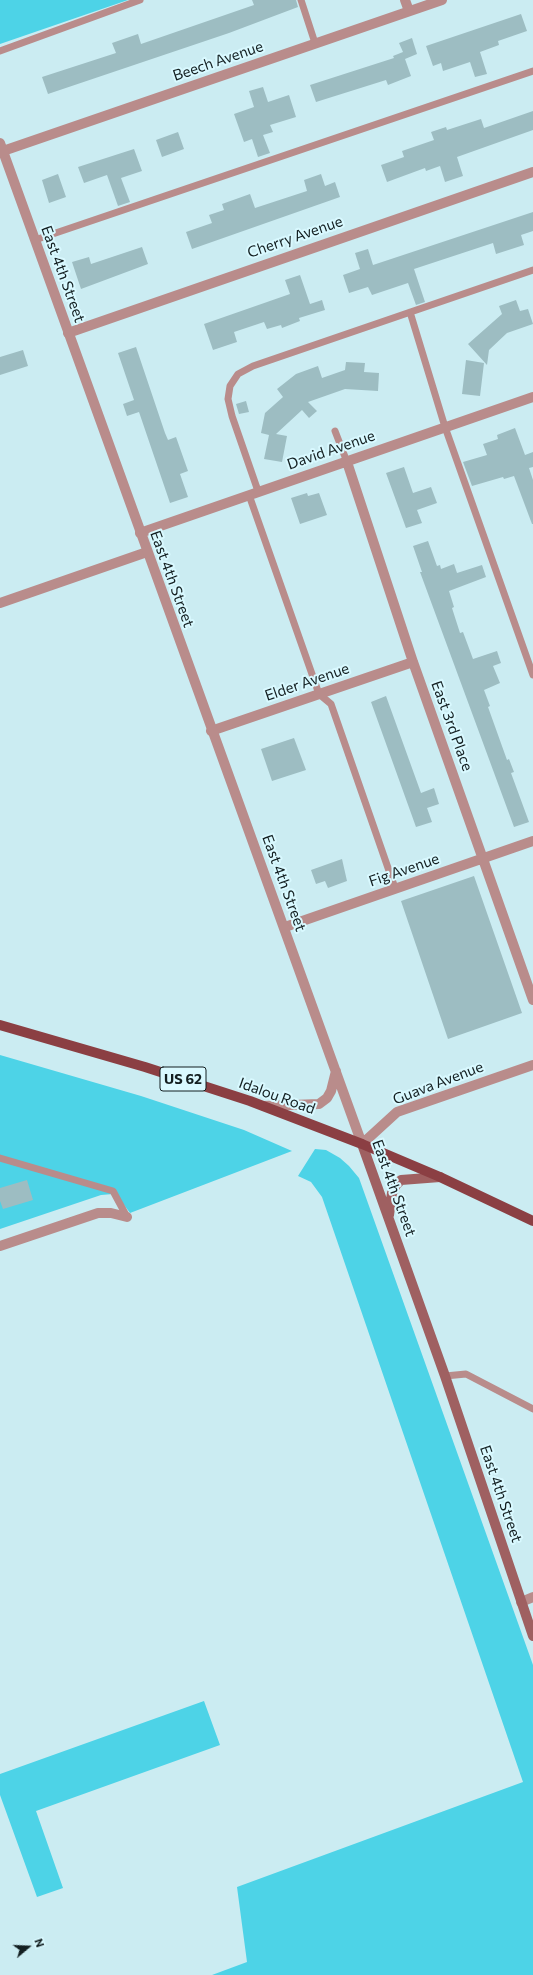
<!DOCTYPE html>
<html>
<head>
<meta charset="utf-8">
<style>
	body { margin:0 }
	#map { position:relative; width:533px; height:1975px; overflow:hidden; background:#cbecf2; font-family:Commissioner,sans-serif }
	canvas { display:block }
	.north { position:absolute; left:8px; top:1927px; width:40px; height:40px; -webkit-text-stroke:3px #d9f9ff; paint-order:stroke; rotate:71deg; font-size:11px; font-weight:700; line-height:16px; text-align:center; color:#131f21 }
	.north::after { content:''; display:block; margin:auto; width:14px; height:18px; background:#131f21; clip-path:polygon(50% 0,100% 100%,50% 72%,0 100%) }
</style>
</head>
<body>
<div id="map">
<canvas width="533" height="1975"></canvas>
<div class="north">N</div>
</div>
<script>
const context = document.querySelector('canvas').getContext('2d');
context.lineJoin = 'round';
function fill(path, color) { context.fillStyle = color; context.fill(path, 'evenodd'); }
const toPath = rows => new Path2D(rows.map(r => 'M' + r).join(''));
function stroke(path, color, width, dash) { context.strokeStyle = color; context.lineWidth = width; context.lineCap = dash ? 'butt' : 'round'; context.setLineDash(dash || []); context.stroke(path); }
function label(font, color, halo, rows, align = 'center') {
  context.font = font + ' Commissioner,sans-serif'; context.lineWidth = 4; context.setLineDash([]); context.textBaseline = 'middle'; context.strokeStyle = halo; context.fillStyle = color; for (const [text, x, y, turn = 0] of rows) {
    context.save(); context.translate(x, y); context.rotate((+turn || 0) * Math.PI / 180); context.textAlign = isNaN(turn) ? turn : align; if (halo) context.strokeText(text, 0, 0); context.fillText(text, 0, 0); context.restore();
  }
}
fill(toPath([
	[0,0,128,0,0,44],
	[0,1055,141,1096,244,1130,292,1151,130,1213,119,1198,113,1194,101,1195,0,1229],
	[315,1149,326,1150,340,1158,349,1166,359,1178,533,1665,533,1975,212,1975,247,1962,237,1887,523,1782,322,1197,311,1182,298,1176],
	[204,1701,220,1745,36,1811,63,1888,37,1897,0,1795,0,1774]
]), '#4dd3e7');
fill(toPath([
	[252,0,296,0,298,7,229,33,48,94,42,77,116,53,112,43,138,34,141,44,254,5],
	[521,14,527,31,498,41,499,45,480,52,487,74,475,77,470,62,443,71,441,63,433,66,426,46],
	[412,38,417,54,405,59,411,76,388,85,386,80,316,102,310,85,394,58,393,56,403,52,399,43],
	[263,87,268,102,289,95,296,117,270,125,273,132,263,135,270,153,258,157,252,139,244,142,234,114,254,107,249,91],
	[533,111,533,130,457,157,463,176,445,182,440,166,426,171,425,168,387,182,381,165,404,157,402,151,434,140,431,132,446,127,447,130,481,119,484,128],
	[178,132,184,149,162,157,156,140],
	[134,149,142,171,121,178,130,202,118,206,107,175,84,183,78,167],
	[58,174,66,197,49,203,42,180],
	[321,174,325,186,335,182,340,197,192,249,186,232,212,223,209,215,224,210,222,204,250,194,255,208,307,191,304,180],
	[533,212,533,231,521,235,524,245,496,254,493,243,414,269,425,302,416,305,408,283,372,295,368,287,349,293,343,275,360,269,355,253,368,249,373,265],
	[142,247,148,264,81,289,72,262,89,257,91,264],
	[300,275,310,304,322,300,325,310,299,318,300,321,282,328,281,325,267,329,264,322,234,332,237,342,213,350,204,324,290,294,285,280],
	[516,300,520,311,528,309,533,324,507,333,489,350,487,365,468,344,502,314,499,306],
	[136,347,165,433,168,440,176,437,188,471,180,474,188,497,170,503,139,412,127,416,123,404,134,400,118,353],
	[23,350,28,366,0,375,0,357],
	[466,360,484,363,480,396,462,394],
	[346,362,365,363,364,372,379,373,378,391,345,389,308,402,317,411,309,418,302,410,276,434,287,436,282,462,264,459,269,435,261,433,265,413,283,397,277,389,296,374,318,366,322,378,345,370],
	[246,401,249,412,239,414,236,404],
	[515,428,525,455,533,452,533,467,529,468,533,480,533,524,532,524,514,476,504,479,503,477,472,486,463,462,487,455,483,444,498,439,497,435],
	[404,467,413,493,431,487,437,503,417,510,422,523,406,528,386,473],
	[307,493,308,496,319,493,327,515,300,524,291,498],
	[428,541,437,566,440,565,441,569,454,564,457,573,482,565,486,577,449,591,454,607,452,608,460,633,463,632,473,659,497,651,501,663,493,666,500,683,484,690,490,706,488,707,507,760,509,759,514,772,511,773,529,822,514,827,420,572,422,572,413,546],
	[386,696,421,793,434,788,439,804,427,808,432,822,416,827,371,702],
	[294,738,306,770,272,781,261,749],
	[342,859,347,881,328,888,325,881,316,884,311,870],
	[474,876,522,1013,448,1039,401,901],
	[27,1180,33,1200,3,1209,0,1201,0,1188]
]), '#9dbdc2');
stroke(toPath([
	[301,0,315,43],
	[0,51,140,0],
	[35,240,533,71],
	[410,312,445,427,533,675],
	[335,431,347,462],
	[258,491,232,416,228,399,230,386,238,374,253,366,533,270],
	[249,495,319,694,331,704,395,888],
	[0,1158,113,1191,127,1217],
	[445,1376,466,1374,533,1409]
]), '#b98c8b', 7);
stroke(toPath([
	[405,0,409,11],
	[3,151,442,0],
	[68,333,533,172],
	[347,462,413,662,533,1000],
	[140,533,533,397],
	[0,603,147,552],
	[211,731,413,662],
	[285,927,533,841],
	[0,1246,98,1213,111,1213,127,1217],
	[521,1602,533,1597]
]), '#b98c8b', 10);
stroke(toPath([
	[0,143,362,1144,397,1112,533,1065],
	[264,1106,319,1104,327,1098,331,1091,336,1071]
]), '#b98c8b', 10);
stroke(toPath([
	[362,1144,445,1376,533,1636],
	[389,1215,392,1193,396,1185,401,1180,440,1177]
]), '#9f6061', 10);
stroke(toPath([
	[0,1025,145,1067,250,1101,362,1144,440,1177,533,1221]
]), '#8b3f43', 10);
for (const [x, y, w] of [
	[183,1079,46]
]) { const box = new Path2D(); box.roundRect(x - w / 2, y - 12, w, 24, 3); context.fillStyle = '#d9f9ff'; context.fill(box); stroke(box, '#131f21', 1); }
label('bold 14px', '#131f21', null, [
	["US 62",183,1079]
]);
label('15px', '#131f21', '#d9f9ff', [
	["Beech Avenue",218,61,-19],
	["Cherry Avenue",295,237,-19],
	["East 4th Street",63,274,70],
	["David Avenue",331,450,-19],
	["East 4th Street",172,579,70],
	["Elder Avenue",307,682,-19],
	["East 3rd Place",452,726,70],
	["Fig Avenue",404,870,-19],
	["East 4th Street",284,883,70],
	["Guava Avenue",438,1083,-21],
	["Idalou Road",277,1096,20],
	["East 4th Street",394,1188,70],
	["East 4th Street",501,1494,71]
]);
</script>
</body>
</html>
